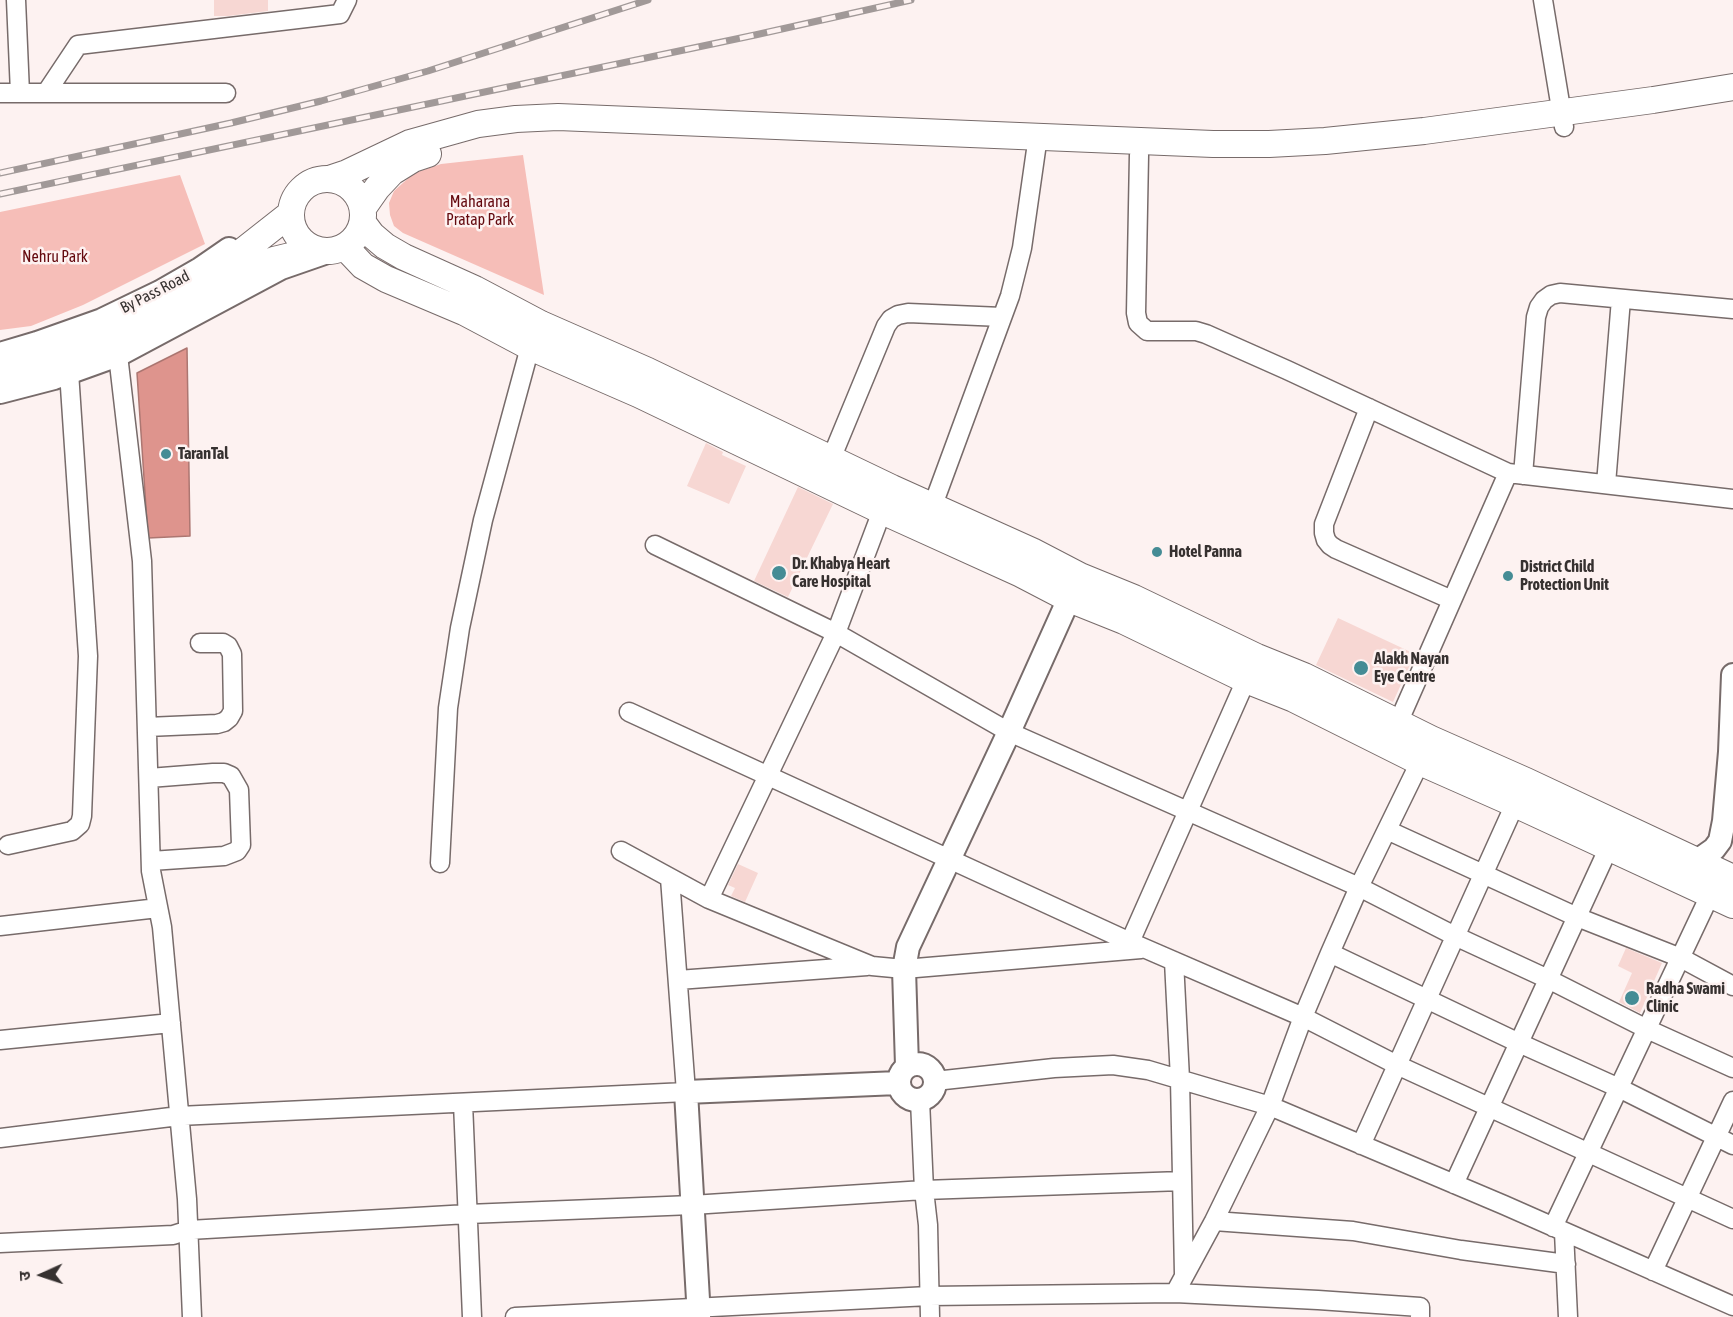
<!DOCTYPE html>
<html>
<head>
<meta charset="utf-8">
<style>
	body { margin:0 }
	#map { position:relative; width:1733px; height:1317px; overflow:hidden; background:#fdf2f1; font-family:"Asap Condensed","Noto Sans Devanagari",sans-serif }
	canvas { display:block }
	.north { position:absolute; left:12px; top:1245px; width:60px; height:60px; -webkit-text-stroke:4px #fdf2f1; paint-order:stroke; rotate:267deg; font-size:16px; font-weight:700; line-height:24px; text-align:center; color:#363130 }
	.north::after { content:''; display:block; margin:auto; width:21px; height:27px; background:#363130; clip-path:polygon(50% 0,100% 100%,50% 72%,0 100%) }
</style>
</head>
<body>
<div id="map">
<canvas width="1733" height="1317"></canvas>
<div class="north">उ</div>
</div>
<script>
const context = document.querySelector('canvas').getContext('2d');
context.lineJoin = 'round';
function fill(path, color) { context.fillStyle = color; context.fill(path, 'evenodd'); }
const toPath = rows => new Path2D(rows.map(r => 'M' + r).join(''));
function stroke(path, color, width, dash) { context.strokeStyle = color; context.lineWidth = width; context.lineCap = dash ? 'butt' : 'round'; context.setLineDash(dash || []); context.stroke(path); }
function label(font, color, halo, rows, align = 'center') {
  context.font = font + ' "Asap Condensed",sans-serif'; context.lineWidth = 5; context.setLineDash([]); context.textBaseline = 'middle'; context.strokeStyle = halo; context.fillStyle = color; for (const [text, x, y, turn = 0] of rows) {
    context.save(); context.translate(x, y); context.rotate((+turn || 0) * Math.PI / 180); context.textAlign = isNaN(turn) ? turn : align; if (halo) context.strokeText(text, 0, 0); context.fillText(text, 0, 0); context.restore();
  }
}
fill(toPath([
	[523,155,544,295,403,233,394,226,390,215,389,203,394,191,414,173,441,164],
	[180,175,205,244,83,305,31,326,0,330,0,212]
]), '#f6beb8');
const water = toPath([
	[187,348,190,536,148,538,137,373,187,348]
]);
fill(water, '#de948d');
stroke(water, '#ac7671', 1.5);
fill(toPath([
	[214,0,268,0,268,11,228,16,214,16],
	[706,443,723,452,722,455,746,466,729,504,687,486],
	[798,487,833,504,788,597,754,581],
	[1338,618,1415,654,1393,702,1316,665],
	[738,864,758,873,745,902,731,896,735,888,728,885],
	[1626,948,1662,963,1640,1013,1619,1002,1632,973,1618,966]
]), '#f7d7d3');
const minor = toPath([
	[16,0,20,93],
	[1543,0,1564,127],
	[0,93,226,93],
	[46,93,78,45,340,14,347,0],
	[1139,155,1136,313,1138,323,1147,331,1196,331,1206,334,1287,370,1508,473,1733,499],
	[118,355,142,561,151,871,162,927,187,1199,192,1317],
	[1369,408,1324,524,1324,533,1326,540,1330,545,1336,549,1452,600],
	[831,459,886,326,891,319,898,315,908,313,1002,317],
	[1523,475,1536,317,1539,307,1544,300,1551,295,1560,293,1733,309],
	[1606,484,1621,299],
	[933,505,1010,296,1022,248,1036,150,1036,137],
	[655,545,836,633,1009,732,1359,887,1455,936,1548,979,1647,1029,1733,1068],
	[629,712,1130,942,1303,1017,1397,1065,1733,1219],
	[1398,723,1508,473],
	[147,727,217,724,224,722,229,718,233,711,232,654,228,646,223,643,200,643],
	[149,778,213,773,224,773,231,776,239,790,241,845,237,851,224,856,151,861],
	[1387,830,1577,917,1681,958,1733,986],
	[8,845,72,831,80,824,82,816,88,656,69,372],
	[621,851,709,899,872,966,904,969,1141,949],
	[440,863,448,708,460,628,483,520,530,347],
	[709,899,836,633,882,511],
	[0,926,158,908],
	[1130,942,1246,680],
	[1330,953,1519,1043,1619,1088,1733,1145],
	[1174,961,1180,1079,1184,1274],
	[678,980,867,966],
	[0,1040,171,1023],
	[935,1081,1054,1068,1113,1065,1148,1070,1270,1106,1504,1205,1733,1306],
	[920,1100,924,1190,928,1225,930,1317],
	[463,1103,472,1317],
	[0,1138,179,1116,686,1092,670,878],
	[1361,1145,1515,804],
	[1454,1184,1609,847],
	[1214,1221,1353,1231,1461,1250,1566,1264],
	[1553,1227,1710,895],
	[1564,1232,1568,1317],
	[0,1243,173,1235,189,1230,468,1214,692,1205,924,1190,1182,1181],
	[1653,1271,1733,1101],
	[1175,1293,1214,1221,1270,1106,1303,1017,1330,953,1359,887,1420,762],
	[515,1317,929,1296,1175,1293,1318,1300,1420,1307,1420,1317]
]);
const tertiary = toPath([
	[0,354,37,343,102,320,160,292,200,269,229,249],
	[0,392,54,378,118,355,281,268,330,251],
	[1684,867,1697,861,1714,849,1720,841,1724,821,1730,752,1733,675],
	'899 1082a18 18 0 1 1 36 0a18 18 0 1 1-36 0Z',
	[907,1066,904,969,908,947,1009,732,1076,583],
	[699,1317,686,1092,898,1083]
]);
const secondary = toPath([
	[332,178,347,173,410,143,478,124,516,119,558,117,1213,144,1269,144,1325,141,1424,131,1653,100,1733,87],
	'291 215a36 36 0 1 1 72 0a36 36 0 1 1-72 0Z',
	[363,208,377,188,392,172,413,159,428,154],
	[363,223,372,235,385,246,404,257,475,289,541,324,648,371,892,488,1032,551,1080,576,1134,598,1257,657,1304,676,1431,739,1526,781,1733,878],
	[345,247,363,266,386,279,464,312,530,347,638,394,882,511,1021,574,1069,599,1124,621,1246,680,1294,699,1420,762,1515,804,1733,905],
	[215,273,290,214],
	[0,372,30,365,67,354,106,338,176,301,237,273,274,260,315,250]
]);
stroke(minor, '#776b6a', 21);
stroke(tertiary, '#776b6a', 26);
stroke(secondary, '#776b6a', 28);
stroke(minor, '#fff', 18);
stroke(tertiary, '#fff', 22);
stroke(secondary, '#fff', 26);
const rail = toPath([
	[0,173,231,123,321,101,428,71,648,0],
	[0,194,755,35,911,0]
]);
stroke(rail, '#a19998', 7);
stroke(rail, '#fdf2f1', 4.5, [14]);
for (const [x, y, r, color] of [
	[166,454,6,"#458c95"],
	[1157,552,6,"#458c95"],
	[779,573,8,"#458c95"],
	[1508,576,6,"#458c95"],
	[1361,668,8,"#458c95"],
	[1632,998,8,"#458c95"]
]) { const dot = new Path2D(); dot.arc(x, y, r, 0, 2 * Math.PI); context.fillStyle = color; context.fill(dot); stroke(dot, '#fdf2f1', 2); }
label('16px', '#640a0f', '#fdf2f1', [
	["Maharana",480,202],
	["Pratap Park",480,220],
	["Nehru Park",55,257]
]);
label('16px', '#363130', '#fdf2f1', [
	["By Pass Road",155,292,-27]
]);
label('bold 16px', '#363130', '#fdf2f1', [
	["TaranTal",178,454],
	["Hotel Panna",1169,552],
	["Dr. Khabya Heart",792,564],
	["Care Hospital",792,582],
	["District Child",1520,567],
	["Protection Unit",1520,585],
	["Alakh Nayan",1374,659],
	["Eye Centre",1374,677],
	["Radha Swami",1646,989],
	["Clinic",1646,1007]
], 'left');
</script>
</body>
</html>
